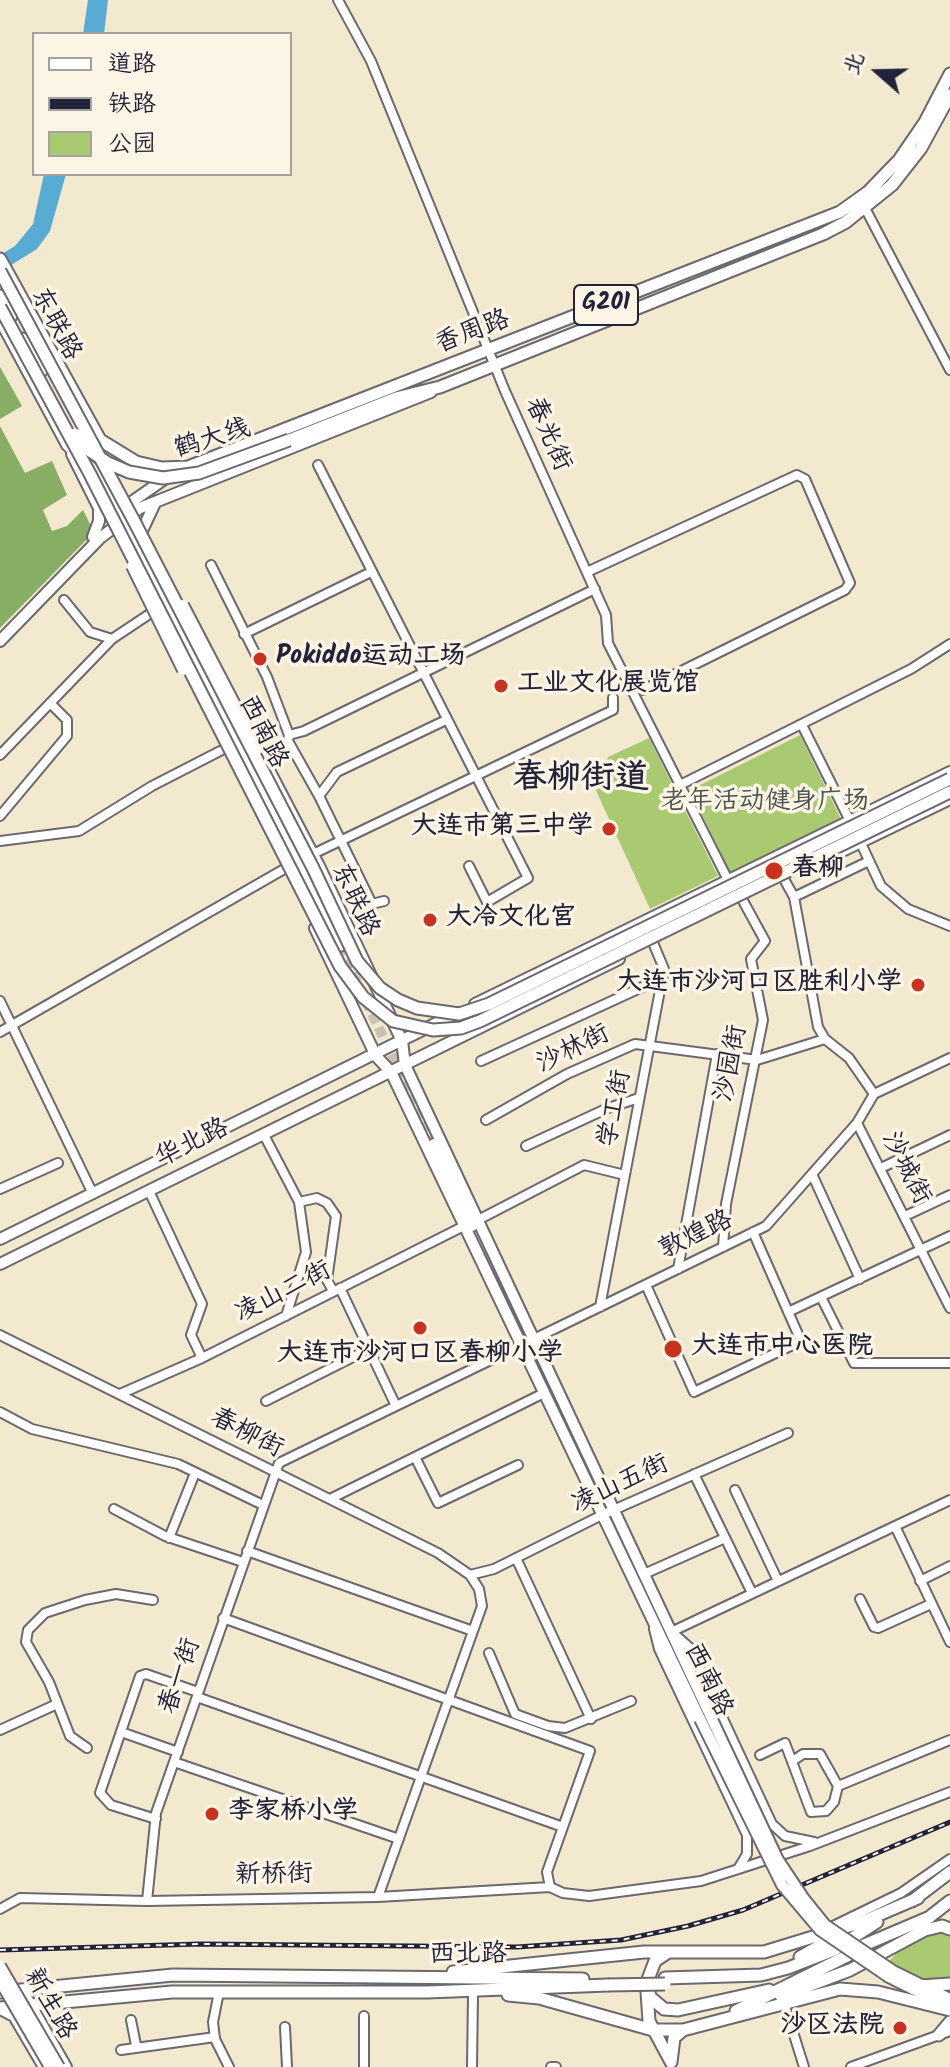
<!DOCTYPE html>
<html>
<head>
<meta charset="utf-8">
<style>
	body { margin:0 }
	#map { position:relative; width:950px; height:2067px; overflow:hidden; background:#f3e9cf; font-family:Kalam,"LXGW WenKai TC",sans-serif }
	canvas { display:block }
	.legend { position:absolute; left:32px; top:32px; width:260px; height:144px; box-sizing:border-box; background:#fcf5e5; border:2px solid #a5a1a1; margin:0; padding:10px 14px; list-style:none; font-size:24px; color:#22223b }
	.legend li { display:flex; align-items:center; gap:16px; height:40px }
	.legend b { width:40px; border:2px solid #a5a1a1 }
	.north { position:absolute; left:838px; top:32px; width:80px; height:80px; -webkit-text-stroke:6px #fcf5e5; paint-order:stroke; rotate:290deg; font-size:22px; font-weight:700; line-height:32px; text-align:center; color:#22223b }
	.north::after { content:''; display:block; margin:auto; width:28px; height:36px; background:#22223b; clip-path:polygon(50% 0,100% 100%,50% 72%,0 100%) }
</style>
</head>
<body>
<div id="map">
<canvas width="950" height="2067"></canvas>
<ul class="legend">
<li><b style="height:10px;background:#fff"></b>道路</li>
<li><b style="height:10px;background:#22223b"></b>铁路</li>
<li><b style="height:22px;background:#aaca72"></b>公园</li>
</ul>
<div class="north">北</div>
</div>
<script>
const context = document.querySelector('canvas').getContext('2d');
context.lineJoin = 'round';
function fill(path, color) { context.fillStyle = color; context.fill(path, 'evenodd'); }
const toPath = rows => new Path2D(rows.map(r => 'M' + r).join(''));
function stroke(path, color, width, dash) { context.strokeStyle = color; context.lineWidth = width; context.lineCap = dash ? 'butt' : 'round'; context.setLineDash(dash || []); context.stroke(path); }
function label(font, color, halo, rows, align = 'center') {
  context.font = font + ' Kalam,"LXGW WenKai TC",sans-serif'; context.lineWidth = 7; context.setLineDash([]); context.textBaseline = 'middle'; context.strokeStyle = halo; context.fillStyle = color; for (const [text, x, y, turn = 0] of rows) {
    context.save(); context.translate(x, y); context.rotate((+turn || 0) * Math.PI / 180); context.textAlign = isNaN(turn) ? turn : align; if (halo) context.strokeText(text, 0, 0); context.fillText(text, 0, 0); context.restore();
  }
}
fill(toPath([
	[800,735,841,819,731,874,690,790],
	[649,738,718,876,650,909,593,784,601,780,608,757],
	[940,1932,950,1936,950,1980,937,1985,887,1963,895,1955,895,1949]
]), '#aaca72');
fill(toPath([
	[0,367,22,406,0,419],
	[0,426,25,473,52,461,67,495,43,510,52,531,67,526,83,510,94,532,0,628]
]), '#87ae64');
fill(toPath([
	[88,0,108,0,104,34,83,34],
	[44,174,66,174,50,231,37,249,0,272,0,255,15,246,33,224]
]), '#58acd4');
stroke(toPath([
	[340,946,434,1144]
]), '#c9c1b1', 10, [10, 5]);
const minor = toPath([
	[338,0,371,61,505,391,606,615,608,643,728,880],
	[865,208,950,370],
	[318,465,528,878,487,902,469,866],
	[211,565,267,677,289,735,288,741,319,796,372,904,384,901],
	[587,572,797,475,805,479,850,583,845,590,643,690],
	[64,600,90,632,112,639],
	[244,634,371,572],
	[802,725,852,825],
	[289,735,304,731,595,589],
	[0,755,112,639,157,609],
	[680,785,911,669,950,644],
	[319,796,337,772,446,720],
	[0,816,67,736,67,720,50,703],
	[858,837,881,886,908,909,950,926],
	[0,841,79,831,152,786,224,749],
	[313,854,613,710,613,698],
	[794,897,869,861],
	[0,1001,93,1194],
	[0,1032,286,868],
	[481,1061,662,978],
	[874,1094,950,1058],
	[486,1120,567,1074,635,1044,757,1060,825,1039],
	[857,1123,950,1308],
	[264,1135,299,1202,306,1252,286,1316],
	[526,1146,608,1108,639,1098],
	[881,1168,950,1135],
	[812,1174,860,1279],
	[0,1189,58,1163],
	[149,1191,202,1304,191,1335,202,1358],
	[299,1202,317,1198,327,1203,336,1216,327,1280,333,1291],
	[905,1216,950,1195],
	[478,1220,584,1165,625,1175],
	[723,1247,726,1204,763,1020,751,959,765,941,742,899],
	[678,1269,717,1054],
	[646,1285,694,1392,801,1341,753,1232],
	[340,1288,396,1406],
	[821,1297,854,1363,950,1363],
	[600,1307,664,969,649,933],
	[788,1312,950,1236],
	[0,1335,438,1553,470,1575,479,1589,482,1606,378,1897],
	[120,1394,202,1358,464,1226],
	[266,1401,369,1349],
	[0,1412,32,1429,178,1464,263,1505],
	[415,1457,438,1503,518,1465],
	[694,1474,752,1593],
	[735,1490,778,1581],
	[330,1499,544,1393],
	[114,1509,165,1536,243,1562],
	[895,1526,950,1642],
	[169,1538,195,1473],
	[247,1551,473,1631],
	[516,1558,591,1719],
	[644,1574,725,1538],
	[470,1575,494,1569,602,1515,788,1433],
	[920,1581,950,1566],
	[860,1599,874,1627,878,1628,931,1604],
	[223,1618,590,1751,547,1872,550,1887,563,1893,589,1896,701,1881,810,1846,950,1792],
	[654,1629,659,1649,747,1835,747,1854,738,1869],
	[671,1632,950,1500],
	[672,1632,690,1648,772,1824,785,1836,814,1842],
	[489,1653,515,1714,548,1726,565,1728,631,1701],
	[197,1697,563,1827],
	[0,1730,57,1704],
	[121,1732,178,1752],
	[87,1748,70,1736,49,1682,26,1642,28,1630,45,1613,85,1600,116,1594,153,1600],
	[760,1755,785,1743,811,1812,826,1811,834,1802,838,1786,820,1754,803,1754,794,1760],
	[174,1762,399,1839],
	[838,1786,950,1740],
	[156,1819,111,1805,100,1793,140,1676,146,1674,198,1692],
	[147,1901,156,1813,279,1463,766,1226,857,1123,874,1094,849,1058,825,1039,818,1027,794,897,784,879],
	[0,1909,20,1898,147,1901,378,1897,550,1887],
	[833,1926,901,1893,950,1859],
	[219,1992,213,2022,215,2039,229,2067],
	[784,2003,804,2067],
	[131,2020,136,2045],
	[285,2027,287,2067],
	[121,2050,215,2037],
	[364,2067,364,2016],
	[472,2067,473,1995],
	[551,2067,556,2067],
	[851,2067,950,2031]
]);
const major = toPath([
	[0,320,67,445,96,472,286,842,305,872],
	[72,454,99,508,99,521,93,537],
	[120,510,166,478],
	[140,535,155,503],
	[0,641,100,538,140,508,431,392],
	[258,749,319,866,402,1041,405,1065,710,1715],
	[303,868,340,946],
	[803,870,950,799],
	[315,928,376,1056,391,1072,700,1719],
	[475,1004,950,772],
	[434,1144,472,1226],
	[0,1239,457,1013],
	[0,1264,619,959],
	[893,1971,950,1999],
	[889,1977,945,2005],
	[22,1990,66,2067],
	[0,2009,14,2016,44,2067]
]);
const highway = toPath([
	[0,259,100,440,136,462,162,468,188,467,840,212,868,192,899,160,925,122,950,74],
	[0,296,11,316],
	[23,339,41,371],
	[289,440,396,398,440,387,823,234,846,222,892,185,921,148,950,95],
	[912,1901,950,1872],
	[927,1919,950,1901],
	[850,1951,930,1917],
	[667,1953,655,1961,647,1982,650,1997,664,2009,678,2010,769,1990],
	[800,1957,837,1936],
	[453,1972,644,1952,764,1952,862,1922,918,1898],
	[665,1978,761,1975,788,1968,834,1950,877,1922],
	[919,1986,950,1984],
	[0,1992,173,1975,583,1979],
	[647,1992,649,2021,671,2062],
	[508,1995,539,1998,653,2030,683,2030,840,1989,878,1992,950,2010],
	[781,1996,850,1970,925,1930,942,1926,950,1929],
	[0,2008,172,1992,427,1992,608,1985],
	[736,2011,857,1951],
	[939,2035,950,2022],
	[671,2062,674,2038,683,2030]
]);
stroke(minor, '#6b686f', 12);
stroke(major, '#6b686f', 14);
stroke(highway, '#6b686f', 15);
stroke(minor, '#fff', 8);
stroke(major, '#fff', 10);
stroke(highway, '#fff', 11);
const rail = toPath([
	[0,1950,200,1944,517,1947,621,1940,688,1926,743,1910,950,1822]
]);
stroke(rail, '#22223b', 5);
stroke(rail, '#fcf5e5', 2, [6]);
const majorBridge = toPath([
	[132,566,183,670],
	[183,605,258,749],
	[710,1715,778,1860,804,1899,825,1925,893,1971],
	[700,1719,782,1885,820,1930,889,1977],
	[0,1966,59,2067],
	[0,1981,50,2067]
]);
const highwayBridge = toPath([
	[0,271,134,521,313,868,357,961,380,988,398,1000,417,1008,459,1014,489,1004,950,779],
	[0,307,90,474,340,966,363,997,393,1021,433,1030,461,1028,480,1021,950,792],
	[75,434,90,451,108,463,129,472,163,478,199,473,289,440],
	[608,1985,665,1984]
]);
stroke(majorBridge, '#6b686f', 14, []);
stroke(highwayBridge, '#6b686f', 15, []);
stroke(majorBridge, '#fff', 10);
stroke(highwayBridge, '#fff', 11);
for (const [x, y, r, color] of [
	[260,659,8,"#c8321e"],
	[501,686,8,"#c8321e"],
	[609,829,8,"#c8321e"],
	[774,871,10,"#c8321e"],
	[430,920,8,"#c8321e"],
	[918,985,8,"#c8321e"],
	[420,1328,8,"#c8321e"],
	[673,1349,10,"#c8321e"],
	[212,1814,8,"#c8321e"],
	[900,2028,8,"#c8321e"]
]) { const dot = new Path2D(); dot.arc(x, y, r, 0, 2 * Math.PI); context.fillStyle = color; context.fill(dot); stroke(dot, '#fcf5e5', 3); }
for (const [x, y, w] of [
	[606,305,64]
]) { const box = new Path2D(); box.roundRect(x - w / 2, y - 20, w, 40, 6); context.fillStyle = '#fcf5e5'; context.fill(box); stroke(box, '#22223b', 2); }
label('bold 24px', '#22223b', null, [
	["G201",606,305]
]);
label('26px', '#22223b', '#fcf5e5', [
	["东联路",54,325,62],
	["香周路",473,334,-21],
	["春光街",546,435,66],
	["鹤大线",213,441,-17],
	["西南路",261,733,63],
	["东联路",353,901,65],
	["沙林街",574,1051,-26],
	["沙园街",733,1064,-79],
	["学工街",617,1109,-79],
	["华北路",193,1145,-26],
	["沙城街",904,1169,63],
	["敦煌路",697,1237,-26],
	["凌山二街",284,1294,-27],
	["春柳街",246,1435,27],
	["凌山五街",621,1486,-25],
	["春一街",182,1677,-71],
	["西南路",706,1681,64],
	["新桥街",274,1877,-1],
	["西北路",468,1957],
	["新生路",48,2005,60]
]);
label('bold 26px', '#22223b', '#fcf5e5', [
	["Pokiddo运动工场",276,659],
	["工业文化展览馆",517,686],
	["大连市第三中学",593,829,"right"],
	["春柳",792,871],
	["大冷文化宫",446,920],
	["大连市沙河口区胜利小学",902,985,"right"],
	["大连市中心医院",691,1349],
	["大连市沙河口区春柳小学",420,1356,"center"],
	["李家桥小学",228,1814],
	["沙区法院",884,2028,"right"]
], 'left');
label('26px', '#4b544c', '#fcf5e5', [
	["老年活动健身广场",765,804]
]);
label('bold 34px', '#22223b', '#fcf5e5', [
	["春柳街道",581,781]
]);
</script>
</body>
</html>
